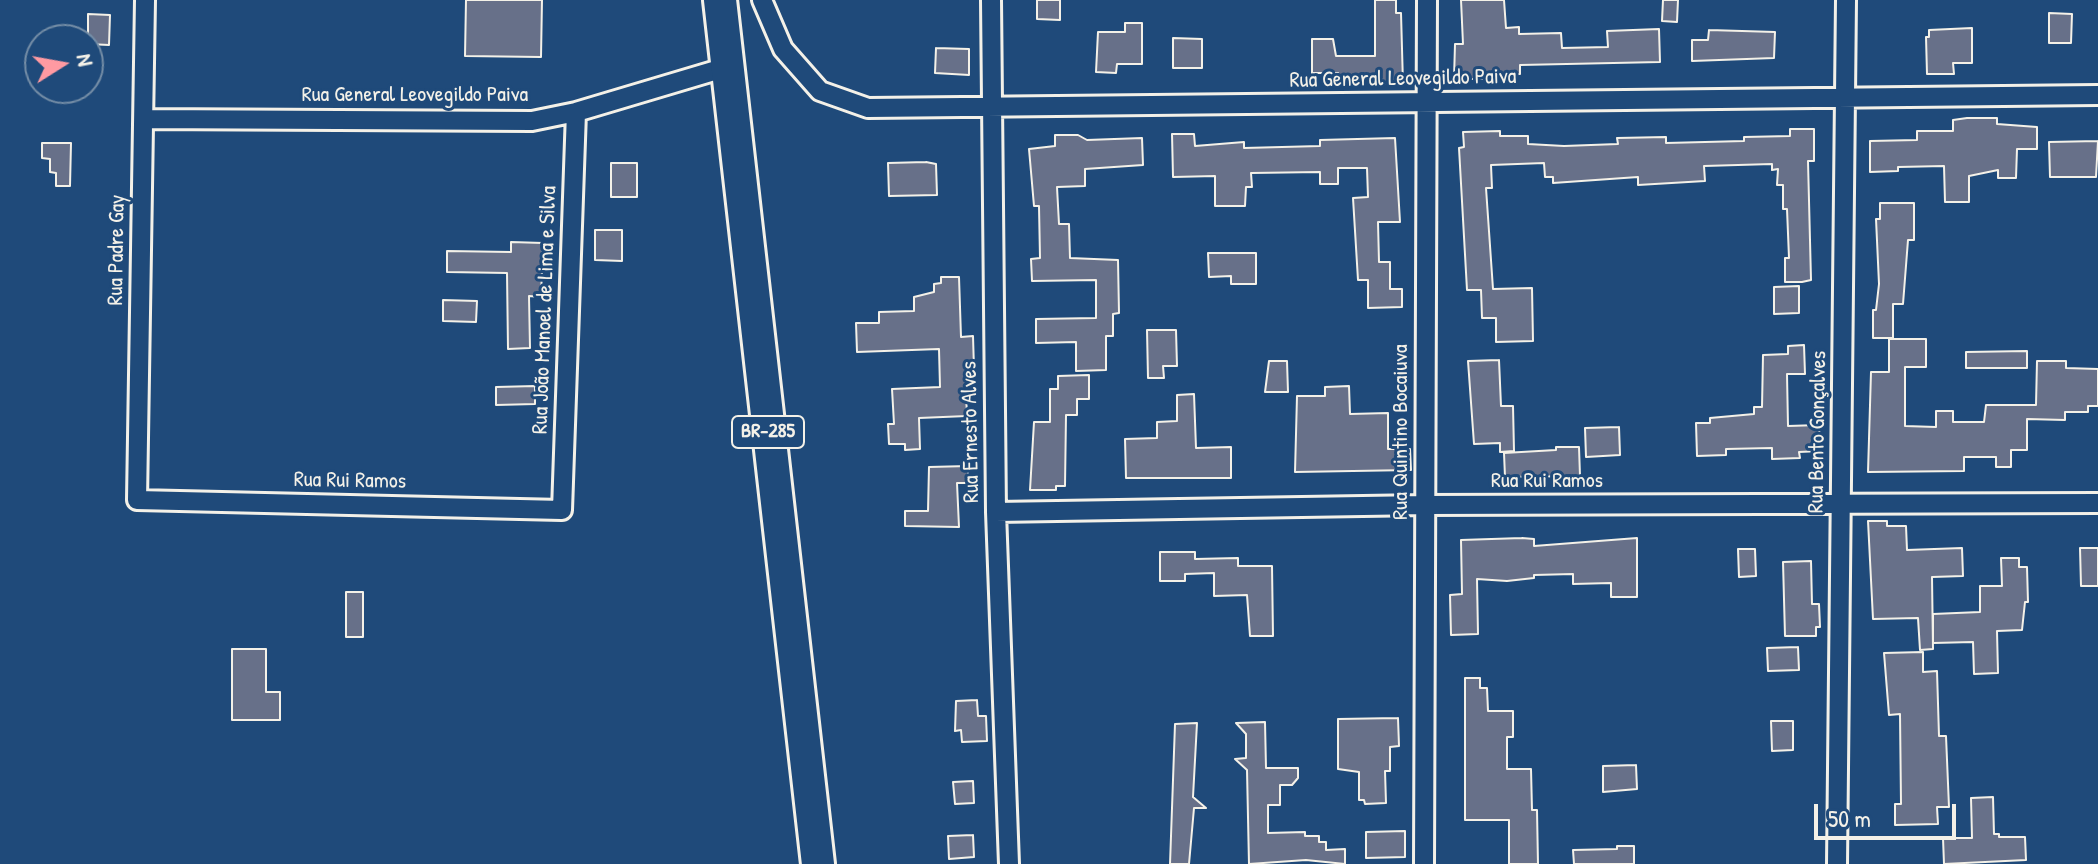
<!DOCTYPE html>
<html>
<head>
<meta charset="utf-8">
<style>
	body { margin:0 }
	#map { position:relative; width:2098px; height:864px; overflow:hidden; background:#1f4a7a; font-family:"Patrick Hand",sans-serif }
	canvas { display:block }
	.north { position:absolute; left:24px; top:24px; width:80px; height:80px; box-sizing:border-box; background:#1f4a7a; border:2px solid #748da6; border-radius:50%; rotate:79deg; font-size:22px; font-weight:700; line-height:32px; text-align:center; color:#f4f1e8 }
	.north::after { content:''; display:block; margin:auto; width:28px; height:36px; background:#ff9aa2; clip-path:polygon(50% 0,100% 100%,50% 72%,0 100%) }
	.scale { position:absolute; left:1814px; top:804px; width:142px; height:36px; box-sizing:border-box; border:4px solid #f4f1e8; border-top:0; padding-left:10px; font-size:24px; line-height:28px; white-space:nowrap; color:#f4f1e8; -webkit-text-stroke:6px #1f4a7a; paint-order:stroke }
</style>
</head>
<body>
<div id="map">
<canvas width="2098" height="864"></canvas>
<div class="north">N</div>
<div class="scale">50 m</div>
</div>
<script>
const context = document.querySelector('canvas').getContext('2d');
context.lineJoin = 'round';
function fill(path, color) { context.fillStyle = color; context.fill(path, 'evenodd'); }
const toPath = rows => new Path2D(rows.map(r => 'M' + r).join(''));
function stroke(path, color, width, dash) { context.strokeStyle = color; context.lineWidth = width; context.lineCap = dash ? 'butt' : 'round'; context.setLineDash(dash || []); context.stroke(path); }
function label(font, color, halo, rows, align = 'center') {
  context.font = font + ' "Patrick Hand",sans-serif'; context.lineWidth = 6; context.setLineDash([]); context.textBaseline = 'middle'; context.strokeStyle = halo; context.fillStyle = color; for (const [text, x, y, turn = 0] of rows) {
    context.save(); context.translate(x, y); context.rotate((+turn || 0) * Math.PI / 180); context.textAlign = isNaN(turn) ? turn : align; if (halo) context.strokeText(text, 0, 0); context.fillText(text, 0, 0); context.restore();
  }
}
const building = toPath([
	[466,0,542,0,541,57,465,56,466,0],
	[1037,0,1060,0,1060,20,1037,19,1037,0],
	[1375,0,1396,0,1396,13,1401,13,1403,84,1382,84,1382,79,1338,78,1338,73,1312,73,1312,39,1333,39,1336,56,1375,56,1375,0],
	[1461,0,1504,0,1506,28,1519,27,1519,34,1561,33,1562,48,1608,47,1607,31,1659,29,1660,62,1520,65,1520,74,1495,75,1495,79,1454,79,1455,44,1463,44,1461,0],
	[1663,0,1678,0,1677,22,1662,21,1663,0],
	[2049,13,2072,14,2071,43,2049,43,2049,13],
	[88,14,110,15,109,45,88,44,88,14],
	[1125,23,1142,23,1142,64,1117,64,1116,73,1096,72,1098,32,1125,32,1125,23],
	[1972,28,1972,63,1953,63,1954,74,1927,74,1926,37,1929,37,1929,30,1972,28],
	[1709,30,1775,32,1774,58,1692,61,1692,40,1708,40,1709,30],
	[1173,38,1202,39,1202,68,1173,68,1173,38],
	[936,48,969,49,969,75,935,73,936,48],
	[1967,118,1997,118,1997,124,2037,127,2037,149,2017,149,2016,178,1998,178,1998,170,1969,176,1969,202,1945,202,1944,166,1898,167,1898,171,1870,172,1870,141,1917,140,1917,131,1953,131,1953,120,1967,118],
	[1790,129,1814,129,1814,161,1808,161,1811,280,1802,282,1785,282,1785,258,1789,258,1787,209,1783,209,1783,185,1777,185,1778,169,1772,170,1772,164,1704,166,1705,181,1638,185,1638,177,1553,183,1553,177,1545,177,1544,163,1491,165,1492,188,1486,188,1493,289,1532,288,1533,341,1496,342,1496,318,1482,318,1481,290,1467,290,1459,148,1464,147,1463,132,1500,131,1500,136,1528,136,1528,144,1564,146,1618,144,1617,138,1666,137,1666,143,1744,141,1744,137,1790,136,1790,129],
	[1172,134,1194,134,1195,146,1244,142,1244,148,1320,146,1320,140,1395,138,1400,222,1378,222,1379,262,1390,262,1390,289,1402,289,1402,307,1368,308,1368,280,1358,280,1353,198,1368,197,1367,168,1338,168,1338,184,1320,184,1320,172,1251,173,1252,187,1246,187,1245,206,1215,206,1215,176,1173,177,1172,134],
	[1055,135,1078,135,1087,140,1142,138,1143,165,1085,169,1085,186,1057,187,1059,224,1069,224,1070,258,1118,260,1119,313,1113,314,1113,336,1106,336,1106,370,1076,371,1076,342,1036,343,1036,319,1096,318,1096,280,1032,281,1031,259,1040,258,1039,206,1034,206,1029,149,1055,146,1055,135],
	[2098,141,2096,177,2050,177,2049,142,2098,141],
	[42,143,71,143,70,186,56,186,56,173,50,172,50,159,42,158,42,143],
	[926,162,936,164,937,195,889,196,888,163,926,162],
	[611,163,637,163,637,197,611,197,611,163],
	[1880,203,1914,203,1914,240,1908,240,1903,304,1893,304,1893,338,1873,338,1873,310,1876,310,1879,284,1876,219,1880,219,1880,203],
	[595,230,622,230,622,261,595,260,595,230],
	[511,242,543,243,541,297,529,296,530,348,508,349,507,273,447,272,447,251,511,252,511,242],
	[1208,253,1256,253,1256,284,1231,284,1231,276,1209,277,1208,253],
	[941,277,959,277,961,337,973,336,974,369,965,370,967,416,919,418,920,449,905,450,905,444,889,444,888,424,894,424,892,389,940,387,939,349,857,352,856,323,879,323,879,312,914,311,914,297,934,292,934,284,941,283,941,277],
	[1799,286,1799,313,1774,314,1774,287,1799,286],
	[443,300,477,301,476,322,443,321,443,300],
	[1147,330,1176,330,1177,366,1163,366,1164,378,1148,378,1147,330],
	[1889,339,1926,339,1926,367,1905,367,1905,426,1936,427,1936,411,1953,411,1953,422,1984,422,1986,405,2036,405,2037,361,2066,361,2066,368,2098,369,2098,406,2088,406,2088,412,2065,412,2065,420,2027,419,2027,450,2011,450,2011,467,1996,467,1996,457,1964,457,1964,471,1868,472,1871,372,1889,372,1889,339],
	[1804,345,1805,374,1787,374,1788,426,1819,425,1820,451,1799,452,1800,458,1772,459,1772,448,1726,449,1726,455,1697,456,1696,423,1710,423,1710,418,1754,414,1754,407,1762,407,1763,355,1788,354,1788,346,1804,345],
	[2027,351,2027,368,1966,368,1966,352,2027,351],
	[1499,360,1501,406,1513,406,1514,451,1500,452,1500,443,1474,444,1468,361,1499,360],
	[1269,361,1287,361,1288,392,1265,392,1269,361],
	[1089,375,1089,399,1077,399,1077,415,1066,415,1065,486,1056,486,1056,490,1030,490,1034,422,1050,422,1050,389,1058,389,1058,376,1089,375],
	[535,386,535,404,496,405,496,387,535,386],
	[1349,386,1350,414,1388,413,1388,449,1410,449,1411,470,1295,472,1297,396,1325,396,1325,387,1349,386],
	[1194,394,1196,448,1231,447,1231,478,1126,478,1125,439,1157,438,1157,422,1177,421,1177,395,1194,394],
	[1619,427,1620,455,1586,457,1585,428,1619,427],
	[1556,447,1579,447,1580,476,1505,477,1504,453,1556,450,1556,447],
	[968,466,968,483,957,483,959,527,905,526,905,511,928,511,929,467,968,466],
	[1868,521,1887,521,1887,526,1906,526,1907,550,1962,548,1963,576,1932,577,1933,649,1920,650,1918,618,1873,619,1868,521],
	[1522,538,1534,539,1534,546,1637,538,1637,597,1611,597,1611,583,1573,584,1573,574,1534,575,1534,578,1507,581,1477,579,1478,634,1451,635,1450,595,1462,594,1461,540,1522,538],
	[2080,548,2098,548,2098,586,2081,586,2080,548],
	[1738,549,1755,549,1756,576,1739,577,1738,549],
	[1160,552,1195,552,1195,559,1238,558,1238,566,1272,566,1273,636,1250,636,1247,595,1214,596,1214,573,1185,574,1185,581,1160,581,1160,552],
	[2001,558,2019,558,2019,567,2027,567,2028,602,2025,602,2022,630,1997,631,1998,673,1974,674,1973,642,1933,643,1933,614,1980,612,1980,586,2002,586,2001,558],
	[1811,561,1812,604,1819,604,1820,627,1816,627,1816,636,1785,636,1783,562,1811,561],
	[346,592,363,592,363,637,346,637,346,592],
	[1798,647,1799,670,1768,671,1767,648,1798,647],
	[232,649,266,649,266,692,280,692,280,720,232,720,232,649],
	[1923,652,1923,672,1937,671,1939,736,1946,736,1949,807,1937,807,1938,824,1895,825,1895,804,1901,804,1900,714,1889,715,1884,653,1923,652],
	[1465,678,1480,678,1480,688,1487,688,1488,711,1513,711,1513,737,1507,737,1507,769,1531,769,1532,810,1537,810,1538,864,1509,864,1509,820,1465,820,1465,678],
	[977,700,978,716,986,716,987,741,962,742,961,730,955,731,956,701,977,700],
	[1398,718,1399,746,1390,747,1390,771,1385,771,1386,803,1365,804,1364,800,1359,800,1359,772,1338,769,1338,719,1398,718],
	[1771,721,1793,721,1793,750,1772,751,1771,721],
	[1265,722,1266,768,1298,768,1298,778,1292,785,1280,785,1280,805,1268,805,1268,833,1305,832,1305,836,1319,836,1319,842,1326,842,1326,850,1345,849,1345,864,1306,860,1249,864,1247,770,1235,759,1246,758,1246,734,1236,723,1265,722],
	[1197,723,1193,797,1206,808,1194,808,1189,864,1170,864,1175,724,1197,723],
	[1636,765,1637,789,1603,792,1603,766,1636,765],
	[973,781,974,803,955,804,953,782,973,781],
	[1993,797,1994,834,1999,834,1999,837,2025,837,2026,860,1944,864,1943,838,1972,838,1971,798,1993,797],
	[1405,831,1405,857,1366,858,1366,832,1405,831],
	[973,835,974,857,949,859,948,836,973,835],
	[1617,846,1634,846,1634,864,1574,864,1573,850,1617,849,1617,846]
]);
fill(building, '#677089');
stroke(building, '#f4f1e8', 2);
const street = toPath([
	[145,0,137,500,562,510,576,112],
	[762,0,783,49,820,91,868,108,2098,95],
	[991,0,996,512,1009,864],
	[144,119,532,121,576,112,727,67],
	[996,512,1424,505,2098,503],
	[1424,864,1427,0],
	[1837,864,1846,0]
]);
const highway = toPath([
	[720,0,818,864]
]);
stroke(street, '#f4f1e8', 24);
stroke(highway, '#f4f1e8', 38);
stroke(street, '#1f4a7a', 18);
stroke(highway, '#1f4a7a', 32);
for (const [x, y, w] of [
	[768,432,72]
]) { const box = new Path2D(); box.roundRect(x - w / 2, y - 16, w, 32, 6); context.fillStyle = '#1f4a7a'; context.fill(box); stroke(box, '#f4f1e8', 2); }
label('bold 20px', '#f4f1e8', null, [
	["BR-285",768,432]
]);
label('22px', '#f4f1e8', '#1f4a7a', [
	["Rua General Leovegildo Paiva",1403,79,-1],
	["Rua General Leovegildo Paiva",415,95],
	["Rua Padre Gay",117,250,-89],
	["Rua João Manoel de Lima e Silva",545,310,-88],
	["Rua Ernesto Alves",971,432,-91],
	["Rua Quintino Bocaiuva",1401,432,-90],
	["Rua Bento Gonçalves",1818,432,-89],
	["Rua Rui Ramos",350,481,1],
	["Rua Rui Ramos",1547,481]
]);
</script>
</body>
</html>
